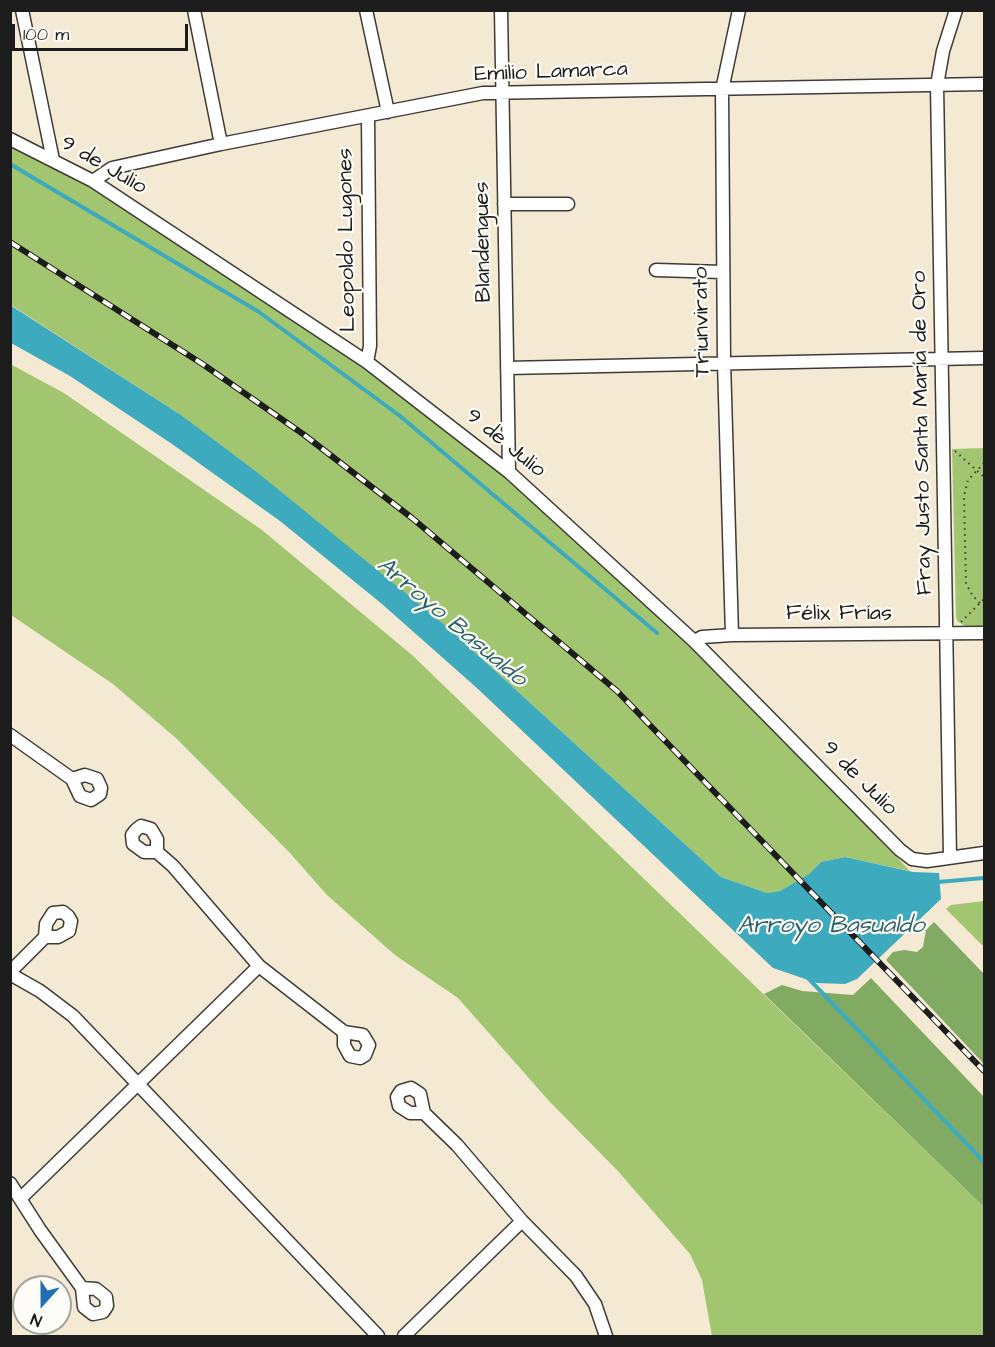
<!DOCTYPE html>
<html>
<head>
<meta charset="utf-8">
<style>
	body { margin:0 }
	#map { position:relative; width:995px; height:1347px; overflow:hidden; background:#f4e9d3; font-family:"Architects Daughter",sans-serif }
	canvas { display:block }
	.frame { position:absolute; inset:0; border:12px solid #1c1c1c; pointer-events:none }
	.north { position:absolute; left:12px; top:1275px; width:60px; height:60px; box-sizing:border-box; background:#fdfcf7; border:2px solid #a3a29f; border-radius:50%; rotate:201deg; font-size:16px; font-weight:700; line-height:24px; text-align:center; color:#1c1c1c }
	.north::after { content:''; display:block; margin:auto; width:21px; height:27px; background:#1f6fb2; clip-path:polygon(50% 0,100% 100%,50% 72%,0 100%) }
	.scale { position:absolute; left:12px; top:24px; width:176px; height:27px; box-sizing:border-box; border:3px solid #1c1c1c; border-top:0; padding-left:8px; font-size:18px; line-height:21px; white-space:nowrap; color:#1c1c1c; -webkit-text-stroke:4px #fdfcf7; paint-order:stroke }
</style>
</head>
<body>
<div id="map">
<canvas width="995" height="1347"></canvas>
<div class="frame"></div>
<div class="north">N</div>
<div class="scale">100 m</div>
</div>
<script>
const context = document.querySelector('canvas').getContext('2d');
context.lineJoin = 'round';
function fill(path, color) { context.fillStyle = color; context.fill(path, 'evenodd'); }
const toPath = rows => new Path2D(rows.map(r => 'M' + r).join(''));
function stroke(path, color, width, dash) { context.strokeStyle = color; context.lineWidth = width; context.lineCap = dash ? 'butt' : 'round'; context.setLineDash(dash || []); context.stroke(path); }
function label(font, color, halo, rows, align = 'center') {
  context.font = font + ' "Architects Daughter",sans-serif'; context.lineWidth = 4.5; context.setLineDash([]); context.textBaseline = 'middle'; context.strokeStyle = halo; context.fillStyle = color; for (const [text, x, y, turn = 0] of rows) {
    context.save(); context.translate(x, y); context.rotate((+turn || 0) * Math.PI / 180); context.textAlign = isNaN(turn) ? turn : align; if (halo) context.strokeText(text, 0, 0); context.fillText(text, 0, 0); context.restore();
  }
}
fill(toPath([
	[10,145,90,186,373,374,506,478,680,633,910,871,845,857,821,862,809,874,780,891,767,893,721,877,446,626,181,415,11,305],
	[10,364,64,393,262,530,412,655,984,1207,984,1336,712,1336,702,1280,690,1254,617,1170,550,1102,458,998,395,955,327,895,290,853,177,739,113,684,11,615],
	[984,448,984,626,965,626,957,621,956,616,952,449],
	[984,901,984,947,946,909,951,905]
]), '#a2c56f');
fill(toPath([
	[934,922,984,974,984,1064,886,960,893,952,904,950,917,952,923,947,926,930],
	[871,978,984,1097,984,1207,764,994,782,985,802,991,853,995]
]), '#81aa62');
fill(toPath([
	[10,305,181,415,258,473,446,626,721,877,767,893,780,891,809,874,821,862,845,857,913,872,939,873,941,899,857,979,845,984,817,983,773,968,478,689,382,604,280,521,172,444,70,376,11,343]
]), '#3eaabd');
stroke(toPath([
	[10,164,259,312,400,416,657,633],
	[938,882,984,878],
	[808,978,984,1162]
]), '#3eaabd', 4);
const minor = toPath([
	[22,10,53,160],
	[194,10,221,144],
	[366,10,388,112],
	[501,10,509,472],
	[10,139,93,181,367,362,509,472,694,641,900,850,912,859,927,861,984,853],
	[93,181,112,168,221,144,483,93,984,84],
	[504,204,568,204],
	[656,270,723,272],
	[367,362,370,346,368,117],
	[507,368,984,358],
	[732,635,724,362,722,90,739,10],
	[694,641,702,637,732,635,984,633],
	[10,735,72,779,80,796,91,800,100,794,101,788,97,779,85,775,72,779],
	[157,852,157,839,151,829,141,826,136,830,132,835,133,844,144,852,157,852,173,866,259,966,344,1032,363,1035,369,1045,365,1055,360,1058,350,1056,344,1045,344,1032],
	[950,857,937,85,943,51,956,10],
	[10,972,45,937,46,924,53,913,63,912,68,916,71,921,69,931,58,937,45,937],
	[10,974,40,991,73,1016,378,1336],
	[424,1113,410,1113,399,1106,397,1097,401,1091,411,1088,420,1094,424,1113,457,1145,522,1221,576,1276,595,1304,606,1336],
	[10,1183,40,1230,82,1288,84,1307,93,1314,103,1312,107,1306,106,1297,96,1289,82,1288],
	[21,1198,259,966],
	[404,1336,522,1221]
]);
stroke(minor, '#3c3b37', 15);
stroke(toPath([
	[955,451,984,477],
	[984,463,968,480,964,496,966,583,972,595,984,607],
	[961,622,984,599]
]), '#3c3b37', 2, [1.5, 4.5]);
stroke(minor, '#fff', 12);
const rail = toPath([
	[10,242,204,365,303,434,412,518,617,691,984,1071]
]);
stroke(rail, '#1c1c1c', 6);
stroke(rail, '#fdfcf7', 4, [11]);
label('22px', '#1c1c1c', '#fdfcf7', [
	["Emilio Lamarca",551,73,-2],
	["9 de Julio",103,166,30],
	["Leopoldo Lugones",348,240,-91],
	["Blandengues",484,242,-91],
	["Triunvirato",703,322,-91],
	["Fray Justo Santa María de Oro",923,433,-91],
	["9 de Julio",505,444,39],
	["Félix Frías",839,614],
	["9 de Julio",859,779,45]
]);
label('italic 24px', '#2d636c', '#fdfcf7', [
	["Arroyo Basualdo",451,623,40],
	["Arroyo Basualdo",831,927]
]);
</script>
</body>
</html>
